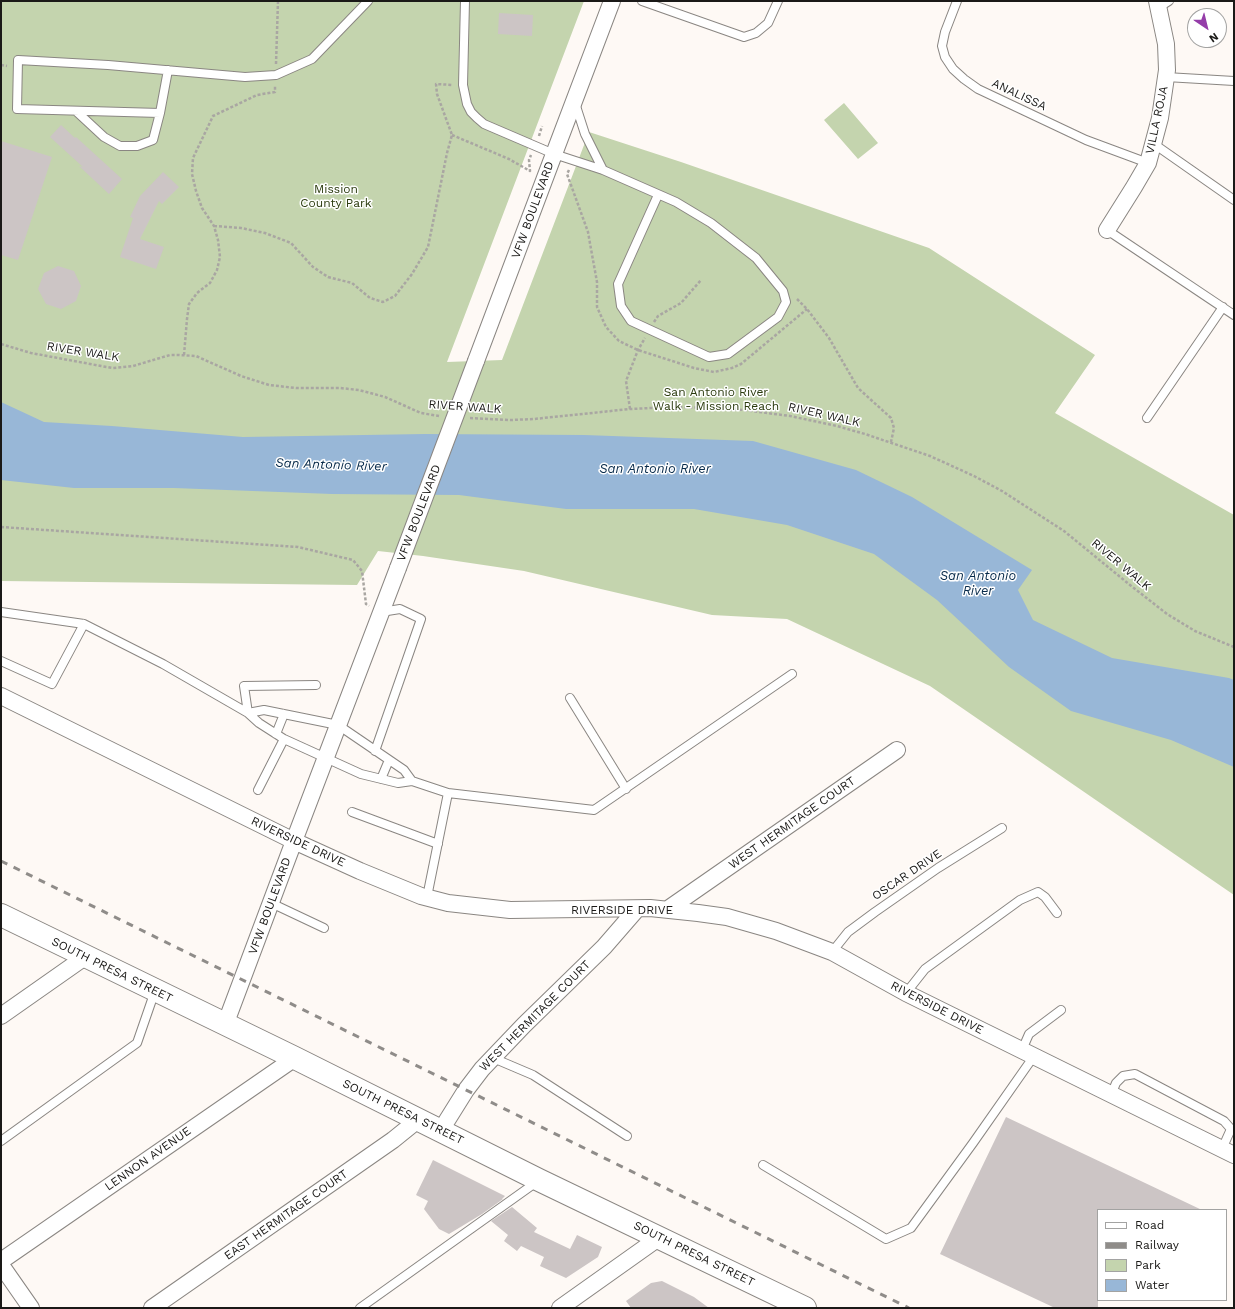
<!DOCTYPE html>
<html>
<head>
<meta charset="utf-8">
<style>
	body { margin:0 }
	#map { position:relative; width:1235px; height:1309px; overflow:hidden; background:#fef9f5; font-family:"Work Sans",sans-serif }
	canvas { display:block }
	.frame { position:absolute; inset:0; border:2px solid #1a1917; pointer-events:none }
	.legend { position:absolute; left:1097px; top:1209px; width:130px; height:92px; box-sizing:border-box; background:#fff; border:1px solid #a3a3a2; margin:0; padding:5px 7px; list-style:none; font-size:12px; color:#1a1917 }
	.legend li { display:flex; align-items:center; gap:8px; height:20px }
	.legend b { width:20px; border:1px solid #a3a3a2 }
	.north { position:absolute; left:1187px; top:8px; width:40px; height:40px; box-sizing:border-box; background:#fff; border:1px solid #a3a3a2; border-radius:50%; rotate:145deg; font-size:11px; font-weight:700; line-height:16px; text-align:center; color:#1a1917 }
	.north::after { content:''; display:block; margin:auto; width:14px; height:18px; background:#953da9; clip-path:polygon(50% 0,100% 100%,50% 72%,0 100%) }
</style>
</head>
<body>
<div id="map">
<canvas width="1235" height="1309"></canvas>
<div class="frame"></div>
<ul class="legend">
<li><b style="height:5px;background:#fff"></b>Road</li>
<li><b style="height:5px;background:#8f8c89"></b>Railway</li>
<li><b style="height:11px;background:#c4d4ae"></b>Park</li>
<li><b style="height:11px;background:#98b7d7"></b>Water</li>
</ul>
<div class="north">N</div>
</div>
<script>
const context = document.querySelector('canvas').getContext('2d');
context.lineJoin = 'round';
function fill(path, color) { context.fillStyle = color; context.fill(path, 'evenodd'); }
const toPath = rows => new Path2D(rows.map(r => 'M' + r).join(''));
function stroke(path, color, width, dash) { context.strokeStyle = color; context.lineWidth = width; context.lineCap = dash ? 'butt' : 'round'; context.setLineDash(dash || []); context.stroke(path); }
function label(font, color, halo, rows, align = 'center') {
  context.font = font + ' "Work Sans",sans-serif'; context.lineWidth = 3; context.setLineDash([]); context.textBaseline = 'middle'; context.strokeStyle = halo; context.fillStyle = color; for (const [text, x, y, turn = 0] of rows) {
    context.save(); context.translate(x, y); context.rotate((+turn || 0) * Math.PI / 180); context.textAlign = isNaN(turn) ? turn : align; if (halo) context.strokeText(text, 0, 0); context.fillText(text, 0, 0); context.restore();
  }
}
fill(toPath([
	[1,1,584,1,447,362,502,360,589,132,681,162,929,248,1095,355,1055,413,1234,515,1234,895,930,686,787,619,712,615,524,571,423,556,378,551,357,585,1,581],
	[844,103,878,143,858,159,824,120]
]), '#c4d4ae');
fill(toPath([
	[1,402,44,422,112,426,243,437,425,434,584,435,753,441,856,470,912,497,1032,570,1018,590,1033,620,1112,658,1229,678,1234,680,1234,767,1171,740,1071,711,1009,667,937,600,874,554,787,525,694,509,566,509,459,495,332,494,174,488,74,488,1,480]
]), '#98b7d7');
fill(toPath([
	[499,13,533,15,532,36,498,34],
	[61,125,75,138,76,137,122,179,109,194,79,166,83,167,50,137],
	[1,141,52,157,18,260,1,255],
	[163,172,179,187,162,204,159,201,140,239,164,247,156,269,120,257,133,218,130,217,140,196],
	[58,266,74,271,81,286,76,301,61,309,46,304,38,289,44,273],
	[1006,1117,1202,1210,1098,1210,1098,1308,1055,1308,940,1254],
	[433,1160,505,1196,502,1199,503,1199,482,1214,449,1234,439,1229,424,1209,428,1201,416,1195],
	[512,1207,537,1228,534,1232,570,1249,577,1235,602,1247,598,1257,566,1278,540,1266,544,1257,521,1246,517,1251,504,1241,508,1235,491,1221],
	[662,1281,694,1297,709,1308,631,1308,626,1301,651,1283]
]), '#ccc5c5');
const service = toPath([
	[465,1,463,85,467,104,471,112,477,118,484,124,554,154,603,170,676,202,711,223,756,258,783,291,786,302,778,317,728,354,709,357,631,321,621,306,618,284,658,195],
	[642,1,744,37,756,33,768,23,778,1],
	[957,1,945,32,942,46,945,57,953,69,964,79,978,89,1086,140,1148,163],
	[1158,8,1169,1],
	[1166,77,1234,81],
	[575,103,585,134,603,170],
	[76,111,104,137,120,146,137,146,153,140,160,113,168,70],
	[160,113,17,109,18,60,108,65,245,77,276,75,312,59,368,1],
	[1154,144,1234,200],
	[1107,230,1234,315],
	[1147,418,1223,307],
	[1,612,84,624,163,664,248,713],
	[1,661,52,684,84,624],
	[570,698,626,789],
	[248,713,244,686,316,685],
	[276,734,284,714],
	[375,751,421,619,400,609,381,612],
	[381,779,389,760],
	[412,781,404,770,338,725,264,710,248,713,259,723,284,739,361,774,398,783,412,781,448,793,594,810,792,674],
	[258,790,284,739],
	[352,812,438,844],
	[427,897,448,793],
	[271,903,324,928],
	[832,952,848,932,875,912,938,868,1002,828],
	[906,993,925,969,1020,900,1038,892,1045,897,1057,913],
	[1022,1050,1029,1034,1061,1010],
	[493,1058,533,1075,627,1136],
	[1111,1095,1116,1083,1123,1076,1135,1074,1224,1121,1231,1129,1222,1149],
	[1,1141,137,1043,155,991],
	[763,1165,886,1239,911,1228,973,1143,1034,1056],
	[360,1308,538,1181]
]);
const minor = toPath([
	[1107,230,1134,187,1148,163,1160,118,1167,70,1166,44,1157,1],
	[476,361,554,154,612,1],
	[1,696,294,841,360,871,421,896,448,903,510,910,650,908,698,913,727,917,776,931,832,952,906,993,1234,1155],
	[668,909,897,750],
	[1,1016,85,957],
	[225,1025,294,841,398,568],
	[441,1130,466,1090,482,1069,524,1025,604,947,637,909],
	[1,1261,295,1058],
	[1,1265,31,1308],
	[152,1308,393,1140,419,1119],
	[560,1308,660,1237]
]);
const secondary = toPath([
	[1,915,295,1058,539,1180,805,1308]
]);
stroke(service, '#8a8682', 10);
stroke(minor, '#8a8682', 18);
stroke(secondary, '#8a8682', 24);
stroke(toPath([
	[276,64,278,1],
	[1,65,7,66],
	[452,135,509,159,530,171,529,160,531,155],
	[539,136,542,126],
	[569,170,567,174,588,232,591,249,597,282,597,307,606,327,619,341,638,350,694,368,714,372,732,368,741,364,807,309],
	[214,226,241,228,265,233,291,243,313,267,328,277,352,283,370,298,383,302,395,296,412,274,428,247,447,153,452,135,437,94,436,84,453,85],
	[797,299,807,309,829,338,858,388,891,418,894,428,891,442],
	[654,322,658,316,681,303,701,280],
	[1,344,31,353,101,366,113,368,133,366,170,355,179,355,196,356,241,376,269,385,296,388,340,388,359,390,385,397,421,413,439,416],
	[184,355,187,319,189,304,197,293,210,283,217,270,220,257,218,240,214,226,202,208,196,191,192,174,193,158,213,116,257,95,275,92,275,85],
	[630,409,626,381,638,350,645,338],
	[470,418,510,420,534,419,630,409,673,407,716,408,744,410,790,416,837,426,865,434,930,456,974,476,1002,491,1064,531,1130,585,1167,614,1195,631,1234,647],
	[1,527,298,547,353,560,362,571,366,604,369,606]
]), '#a9a6a2', 2.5, [3, 2]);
stroke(service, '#fff', 8);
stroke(minor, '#fff', 16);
stroke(secondary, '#fff', 22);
stroke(toPath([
	[1,861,909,1308]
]), '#8f8c89', 3, [7, 7]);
const minorBridge = toPath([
	[398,568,476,361]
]);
stroke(minorBridge, '#8a8682', 18, []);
stroke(minorBridge, '#fff', 16);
label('12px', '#1a1917', '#fff', [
	["ANALISSA",1019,95,25],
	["VILLA ROJA",1157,120,-78],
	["VFW BOULEVARD",533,210,-70],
	["RIVER WALK",83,352,9],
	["RIVER WALK",465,407,4],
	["RIVER WALK",824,415,13],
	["VFW BOULEVARD",419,513,-69],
	["RIVER WALK",1121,565,40],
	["WEST HERMITAGE COURT",792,823,-35],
	["RIVERSIDE DRIVE",298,842,25],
	["OSCAR DRIVE",907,875,-34],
	["VFW BOULEVARD",270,906,-70],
	["RIVERSIDE DRIVE",622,910],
	["SOUTH PRESA STREET",112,970,26],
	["RIVERSIDE DRIVE",937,1008,27],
	["WEST HERMITAGE COURT",535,1016,-45],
	["SOUTH PRESA STREET",403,1112,26],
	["LENNON AVENUE",148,1159,-35],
	["EAST HERMITAGE COURT",286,1215,-35],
	["SOUTH PRESA STREET",694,1254,26]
]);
label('12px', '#2a3a0d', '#fff', [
	["Mission",336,189],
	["County Park",336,203],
	["San Antonio River",716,392],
	["Walk - Mission Reach",716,406]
]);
label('italic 13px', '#072a4a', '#fff', [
	["San Antonio River",331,465,2],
	["San Antonio River",655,469],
	["San Antonio",978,576],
	["River",978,591]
]);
</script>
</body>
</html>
